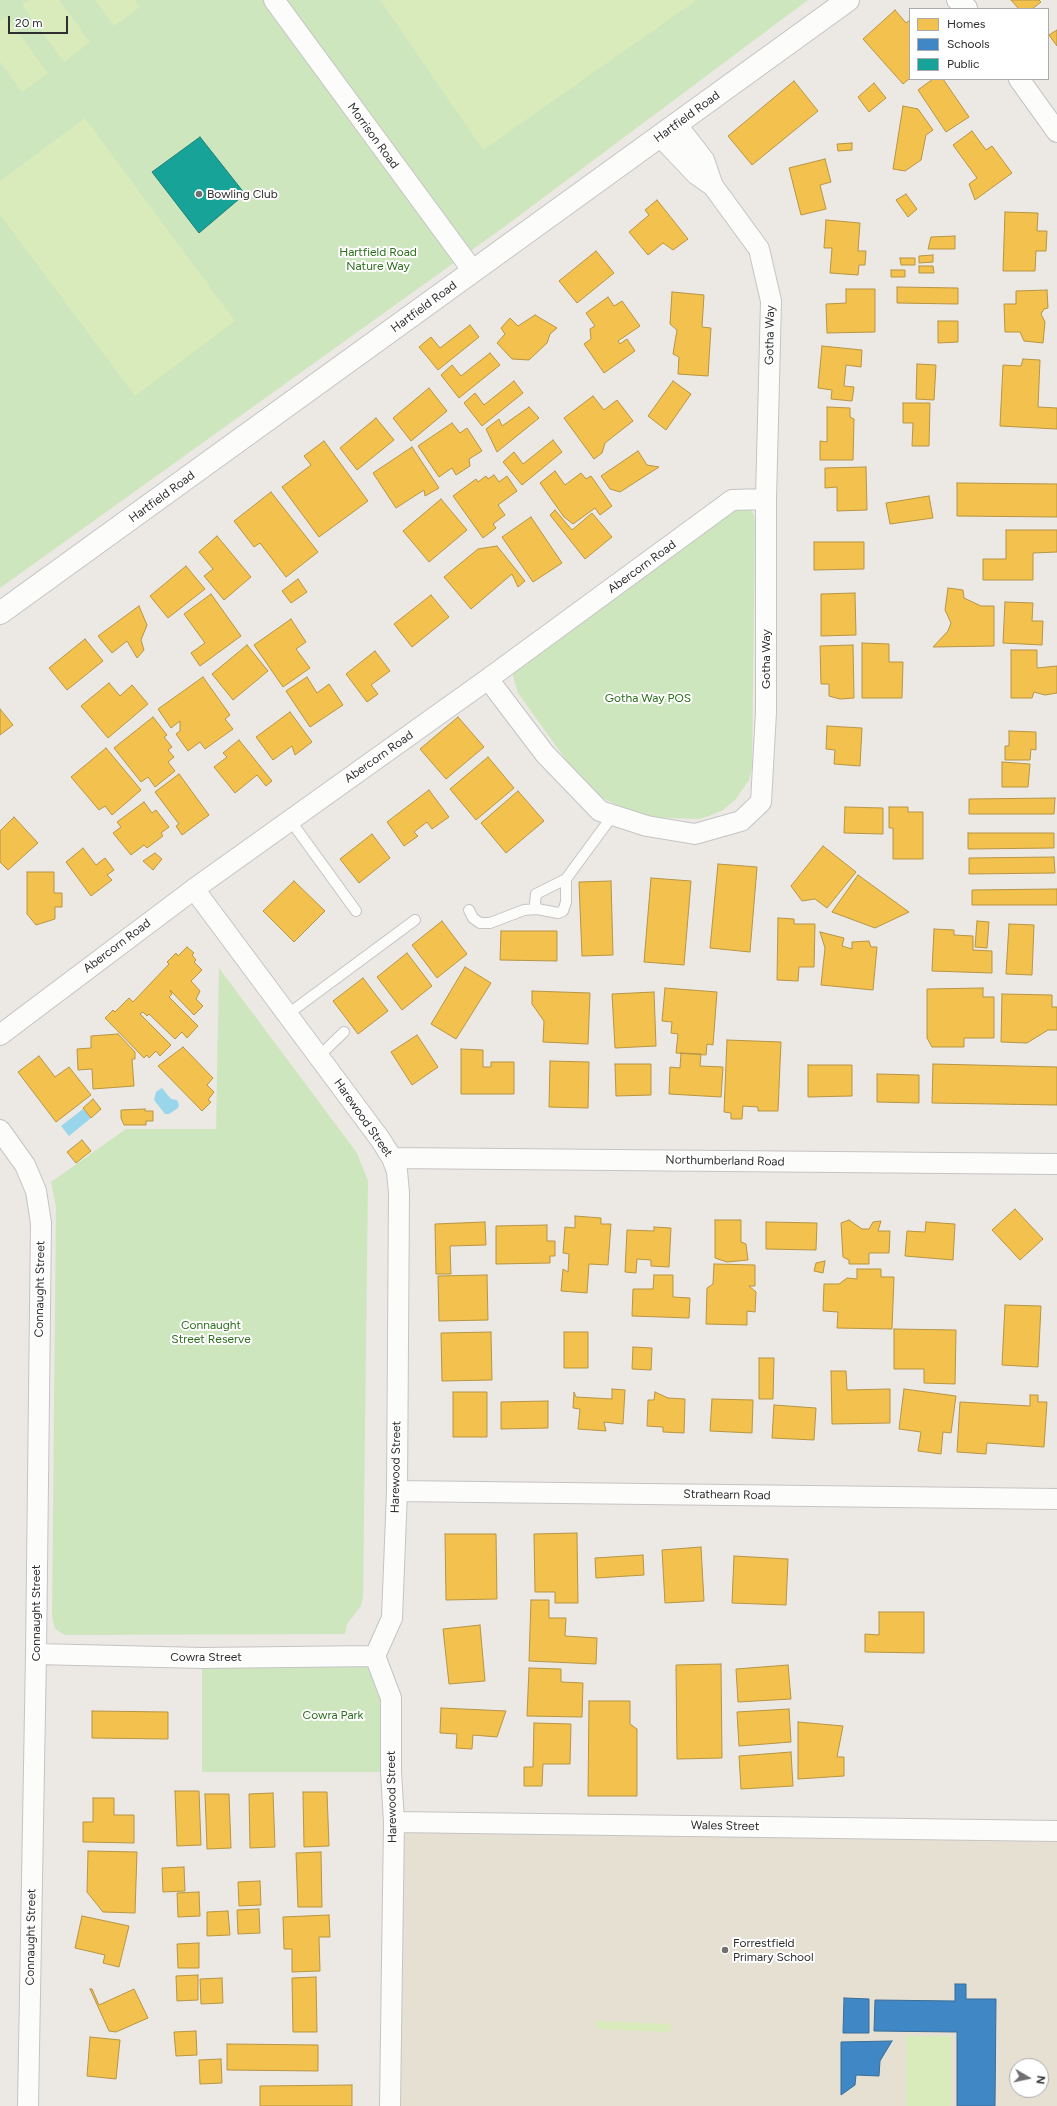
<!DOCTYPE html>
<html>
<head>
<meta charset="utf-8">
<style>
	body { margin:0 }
	#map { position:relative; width:1057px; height:2106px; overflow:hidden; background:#ece8e4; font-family:Figtree,sans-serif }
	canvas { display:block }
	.legend { position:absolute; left:909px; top:8px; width:140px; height:72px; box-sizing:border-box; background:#fff; border:1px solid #ababab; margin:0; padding:5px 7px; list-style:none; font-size:12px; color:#2e2e2e }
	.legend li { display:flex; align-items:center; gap:8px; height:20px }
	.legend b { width:20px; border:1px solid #ababab }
	.north { position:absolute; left:1009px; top:2058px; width:40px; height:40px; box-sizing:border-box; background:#fff; border:1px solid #ababab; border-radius:50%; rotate:99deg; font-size:11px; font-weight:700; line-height:16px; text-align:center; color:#2e2e2e }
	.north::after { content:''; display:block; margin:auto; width:14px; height:18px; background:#706f6e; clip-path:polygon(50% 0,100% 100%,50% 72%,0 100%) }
	.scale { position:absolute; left:8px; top:16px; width:60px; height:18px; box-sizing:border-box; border:2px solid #2e2e2e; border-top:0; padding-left:5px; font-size:12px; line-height:14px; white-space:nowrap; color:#2e2e2e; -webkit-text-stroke:3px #fff; paint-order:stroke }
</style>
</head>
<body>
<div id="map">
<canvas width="1057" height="2106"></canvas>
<ul class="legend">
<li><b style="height:11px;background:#f2c14e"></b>Homes</li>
<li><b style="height:11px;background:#3f88c5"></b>Schools</li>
<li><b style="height:11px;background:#17a398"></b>Public</li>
</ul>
<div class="north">N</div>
<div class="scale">20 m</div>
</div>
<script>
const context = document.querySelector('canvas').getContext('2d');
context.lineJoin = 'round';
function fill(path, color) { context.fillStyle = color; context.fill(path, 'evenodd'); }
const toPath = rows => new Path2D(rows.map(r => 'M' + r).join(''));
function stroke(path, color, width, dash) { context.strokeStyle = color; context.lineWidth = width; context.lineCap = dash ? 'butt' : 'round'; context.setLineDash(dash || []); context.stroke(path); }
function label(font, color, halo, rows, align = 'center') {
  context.font = font + ' Figtree,sans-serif'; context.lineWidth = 4; context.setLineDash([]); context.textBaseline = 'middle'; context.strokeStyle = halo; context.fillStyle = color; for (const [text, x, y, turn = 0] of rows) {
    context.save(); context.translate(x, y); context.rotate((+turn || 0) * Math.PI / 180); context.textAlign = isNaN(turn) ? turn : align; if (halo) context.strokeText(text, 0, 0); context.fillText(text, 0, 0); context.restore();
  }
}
fill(toPath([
	[394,1822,1057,1834,1057,2106,390,2106],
	[1017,2066,1041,2066,1041,2090,1017,2090]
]), '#e6e0d3');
fill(toPath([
	[0,0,808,0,504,227,0,588],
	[734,506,750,508,754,515,755,524,752,768,749,780,735,800,723,810,709,816,699,819,644,817,602,798,576,774,518,693,513,676,516,666],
	[219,968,357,1153,368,1181,363,1597,361,1606,347,1624,345,1634,65,1635,55,1629,52,1616,56,1207,51,1182,126,1129,216,1129],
	[375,1656,391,1772,202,1772,202,1658]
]), '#cee6be');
fill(toPath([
	[29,0,59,0,90,42,64,62,22,5],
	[95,0,135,0,140,7,114,26],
	[380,0,697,0,483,150],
	[6,16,48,73,22,92,0,62,0,21],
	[85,118,235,321,135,396,0,215,0,181],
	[596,2021,671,2024,671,2032,597,2029],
	[906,2036,951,2036,951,2106,906,2106]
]), '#d9eabb');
fill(toPath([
	[162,1088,171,1099,177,1100,179,1105,178,1108,169,1114,165,1114,154,1100,156,1092],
	[83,1109,91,1118,69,1136,61,1126]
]), '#99d6ec');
const homes = toPath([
	[1011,0,1039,0,1041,2,1032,9,1019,9,1011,0],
	[895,10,906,23,910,20,910,78,903,84,863,39,895,10],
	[1057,30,1057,46,1049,35,1057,30],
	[933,79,943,79,969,117,946,132,918,90,933,79],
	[794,81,818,111,752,165,728,136,794,81],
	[874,83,886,98,869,112,858,97,874,83],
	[903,106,918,109,933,130,926,135,921,160,905,171,893,169,903,106],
	[972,131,986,150,992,146,1012,173,975,200,969,184,977,178,953,145,972,131],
	[852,143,852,150,838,151,837,144,852,143],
	[825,159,831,182,820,185,826,209,801,215,789,168,825,159],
	[906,194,917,209,908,217,896,200,906,194],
	[657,200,688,239,673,250,663,243,648,255,629,232,649,215,645,210,657,200],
	[1005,212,1038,213,1037,231,1047,231,1046,251,1036,251,1035,271,1003,271,1005,212],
	[826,220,860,223,858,251,866,251,865,265,859,265,858,275,830,273,832,248,824,248,826,220],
	[955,236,955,249,928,249,931,237,955,236],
	[596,251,614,273,577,303,559,281,596,251],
	[933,255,933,262,919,263,919,256,933,255],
	[900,258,915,258,915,265,901,265,900,258],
	[919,266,933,266,934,273,919,273,919,266],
	[891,270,905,270,905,277,891,277,891,270],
	[897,287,958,288,958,304,897,303,897,287],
	[846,289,875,289,875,332,827,333,826,304,846,303,846,289],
	[1047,290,1048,308,1044,309,1041,314,1045,322,1043,343,1024,341,1020,332,1005,332,1004,304,1016,304,1016,291,1047,290],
	[672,292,704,295,702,327,711,328,708,376,678,374,679,357,673,354,677,330,670,324,672,292],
	[608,297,614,306,622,301,640,326,618,341,620,344,627,339,635,351,604,373,584,344,591,339,590,329,595,326,586,313,608,297],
	[535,315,557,328,550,334,547,343,529,360,512,359,497,343,505,334,501,328,510,318,518,326,535,315],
	[938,321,958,321,958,342,938,343,938,321],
	[470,325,479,337,438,370,419,347,431,337,440,348,470,325],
	[822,346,862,350,861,367,846,365,844,386,854,387,852,401,831,399,832,390,818,388,822,346],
	[490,353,500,365,459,398,441,375,452,365,461,376,490,353],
	[1023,359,1040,360,1038,407,1057,408,1057,429,1000,426,1003,365,1021,366,1023,359],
	[917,364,936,365,934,400,916,399,917,364],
	[514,381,523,393,482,426,464,403,475,393,484,405,514,381],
	[673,381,691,394,666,430,648,416,673,381],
	[429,388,447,411,411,441,393,418,429,388],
	[593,396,604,410,617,400,633,421,605,443,602,453,594,459,564,418,593,396],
	[903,403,930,403,929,446,912,446,913,423,903,423,903,403],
	[529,407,539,418,497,452,486,429,499,419,502,426,529,407],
	[827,407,850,408,850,417,854,419,853,460,820,460,820,441,827,442,827,407],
	[376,418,394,440,357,470,340,448,376,418],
	[452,423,460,433,467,428,482,451,469,459,470,466,456,475,452,468,439,477,418,446,452,423],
	[553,440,562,452,522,485,503,462,514,452,523,464,553,440],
	[324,441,368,501,319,537,282,487,311,465,304,456,324,441],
	[412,447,439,488,425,496,424,490,396,508,373,473,412,447],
	[638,451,647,465,659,467,620,492,610,489,601,476,638,451],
	[866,467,867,510,837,511,837,487,825,488,825,468,866,467],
	[555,471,565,485,581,473,586,479,591,476,612,506,600,515,595,508,573,524,564,517,540,483,555,471],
	[494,475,499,482,507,476,517,491,498,505,505,515,493,524,496,528,483,538,453,496,476,479,478,482,486,476,488,479,494,475],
	[957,483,1057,484,1057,517,957,516,957,483],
	[271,492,318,552,286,577,260,543,254,547,234,521,271,492],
	[929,496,933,518,890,524,886,503,929,496],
	[441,499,467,530,429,562,403,531,441,499],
	[555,510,572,530,592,513,612,537,585,559,550,515,555,510],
	[531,517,562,563,533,582,502,537,531,517],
	[1006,530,1057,530,1057,552,1033,553,1033,580,983,580,983,559,1006,559,1006,530],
	[217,536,251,577,224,600,204,576,213,569,199,552,217,536],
	[814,542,864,542,864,569,814,570,814,542],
	[497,546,525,581,518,587,512,574,471,609,444,577,478,549,497,546],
	[186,566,205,589,168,618,150,596,186,566],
	[298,579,307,592,291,603,282,591,298,579],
	[948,588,963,590,964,598,981,606,994,606,994,646,933,647,948,631,951,623,945,610,948,588],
	[855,593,856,635,821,636,821,594,855,593],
	[211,594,241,636,200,666,191,653,205,643,184,614,211,594],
	[431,595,449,617,412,647,394,624,431,595],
	[1005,602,1033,603,1032,621,1043,621,1042,645,1003,643,1005,602],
	[139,606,147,625,141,640,144,650,137,658,127,641,112,653,98,636,139,606],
	[291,619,306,642,296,649,310,668,283,687,254,645,291,619],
	[85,639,103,661,67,690,49,668,85,639],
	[862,643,889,644,889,662,903,662,902,698,862,698,862,643],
	[247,645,268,671,233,700,212,674,247,645],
	[853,645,854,698,840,699,829,696,829,684,821,684,820,646,853,645],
	[1011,650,1037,650,1037,668,1057,666,1057,693,1045,695,1034,692,1032,698,1011,698,1011,650],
	[375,651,390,671,371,685,378,694,367,702,346,674,375,651],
	[203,677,230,715,225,719,233,729,205,749,200,742,188,751,176,734,180,731,180,721,171,728,158,709,203,677],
	[307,677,317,693,329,684,343,705,310,727,286,691,307,677],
	[109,683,120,696,132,685,148,704,108,738,81,706,109,683],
	[0,709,13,725,0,735,0,709],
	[290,712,312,742,295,755,292,746,273,760,256,737,290,712],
	[153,717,167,735,164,737,172,747,168,750,174,757,168,762,175,771,155,787,148,777,141,782,114,748,153,717],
	[458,717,484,747,446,779,420,749,458,717],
	[827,726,862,728,860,766,834,764,835,750,826,749,827,726],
	[1009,731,1036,732,1036,750,1031,749,1030,760,1005,760,1005,746,1009,746,1009,731],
	[239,740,272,781,266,786,257,775,235,793,214,767,227,757,223,753,239,740],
	[106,748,141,790,112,815,105,806,99,810,71,777,106,748],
	[488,757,514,788,476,820,450,789,488,757],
	[1002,762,1030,764,1028,787,1002,787,1002,762],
	[179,774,209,815,182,835,176,826,179,824,155,792,179,774],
	[429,790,449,817,432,829,427,822,414,832,418,836,404,846,387,822,429,790],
	[518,791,544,821,506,853,481,823,518,791],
	[1055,798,1054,814,969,814,969,799,1055,798],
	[144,802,152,813,156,810,169,827,161,833,163,836,147,848,144,845,131,855,113,833,121,827,117,822,144,802],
	[845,807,883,808,883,834,844,833,845,807],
	[889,807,908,807,908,812,923,812,923,859,893,859,893,828,889,828,889,807],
	[14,817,38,843,8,870,0,862,0,831,14,817],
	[968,833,1054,833,1054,848,968,849,968,833],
	[372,834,390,858,359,883,340,859,372,834],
	[823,846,856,872,827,908,815,899,802,901,791,886,823,846],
	[83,848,96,865,105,858,114,870,107,875,112,880,91,896,66,862,83,848],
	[155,853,162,859,153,870,143,861,155,853],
	[1054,857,1055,873,969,874,969,858,1054,857],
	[718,864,757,867,750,952,710,948,718,864],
	[27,872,54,872,54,893,62,893,62,907,55,907,55,919,36,925,27,914,27,872],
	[858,875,909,912,875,928,832,912,858,875],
	[651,878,691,881,684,965,644,962,651,878],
	[294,881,325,911,294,942,263,911,294,881],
	[611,881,613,955,582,956,579,882,611,881],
	[1057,889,1057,905,972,905,972,890,1057,889],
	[778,918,794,919,794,924,815,924,814,967,799,967,798,981,777,980,778,918],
	[442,921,467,954,437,978,412,945,442,921],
	[977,921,989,922,987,948,975,947,977,921],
	[1009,924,1034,925,1032,975,1006,974,1009,924],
	[934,929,954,930,954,935,973,936,973,950,992,951,992,973,932,971,934,929],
	[501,931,557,931,557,961,500,960,501,931],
	[820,932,844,938,842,946,852,949,852,942,869,941,871,947,877,947,873,990,821,985,825,948,820,932],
	[187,947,194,953,192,955,196,960,194,962,202,970,191,981,200,991,196,999,203,1006,194,1015,170,990,172,994,169,997,198,1026,187,1038,182,1032,175,1039,149,1014,147,1016,143,1012,140,1014,171,1045,160,1056,156,1051,149,1058,147,1055,144,1058,105,1018,113,1010,115,1012,129,998,133,1002,169,964,167,962,176,953,178,956,187,947],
	[407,953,432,986,402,1010,377,977,407,953],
	[465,967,491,983,456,1039,431,1024,465,967],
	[363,978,388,1011,358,1034,333,1001,363,978],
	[665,988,717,992,713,1045,707,1044,706,1055,676,1053,678,1034,671,1033,672,1022,662,1021,665,988],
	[983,988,983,997,994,997,994,1038,964,1038,964,1047,932,1047,927,1038,927,989,983,988],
	[532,991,590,993,588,1044,543,1042,544,1021,532,1004,532,991],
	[654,992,656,1046,615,1048,612,994,654,992],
	[1002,994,1052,995,1052,1007,1057,1007,1057,1030,1048,1030,1027,1043,1001,1042,1002,994],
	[118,1034,135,1052,135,1059,132,1059,134,1086,93,1089,92,1069,78,1070,77,1049,91,1048,91,1036,118,1034],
	[417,1035,438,1067,412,1085,391,1052,417,1035],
	[727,1040,781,1042,778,1111,758,1111,758,1107,743,1106,742,1119,731,1119,731,1113,724,1112,727,1040],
	[183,1047,213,1078,207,1085,214,1092,208,1100,211,1102,202,1111,158,1066,183,1047],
	[461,1049,483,1050,483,1067,491,1067,491,1062,514,1062,514,1094,461,1094,461,1049],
	[681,1053,701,1054,700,1066,723,1067,721,1097,669,1094,670,1067,680,1068,681,1053],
	[39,1056,55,1077,69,1067,91,1095,56,1122,18,1072,39,1056],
	[550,1061,589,1062,588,1108,549,1107,550,1061],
	[615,1064,651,1064,651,1095,616,1096,615,1064],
	[933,1064,1057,1067,1057,1105,932,1103,933,1064],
	[808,1065,852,1065,852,1096,808,1097,808,1065],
	[877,1074,919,1075,919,1103,877,1102,877,1074],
	[93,1099,101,1109,91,1118,83,1108,93,1099],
	[145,1109,145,1111,153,1111,153,1121,146,1121,146,1125,124,1125,121,1118,121,1110,145,1109],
	[82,1140,91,1151,76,1163,67,1152,82,1140],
	[1015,1209,1043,1239,1020,1260,992,1230,1015,1209],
	[575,1216,601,1218,601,1224,611,1224,608,1265,589,1264,587,1293,561,1291,563,1269,568,1272,569,1254,563,1253,565,1227,575,1228,575,1216],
	[715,1220,741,1220,741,1242,746,1244,748,1260,727,1262,715,1258,715,1220],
	[849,1220,862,1229,869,1229,873,1222,881,1221,878,1231,890,1231,889,1253,869,1253,869,1264,849,1264,849,1260,843,1257,841,1223,849,1220],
	[485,1222,486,1245,450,1246,451,1274,436,1274,435,1224,485,1222],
	[766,1222,817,1223,816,1250,766,1249,766,1222],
	[926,1222,955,1224,953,1260,905,1256,907,1231,925,1232,926,1222],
	[547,1225,547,1241,555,1241,555,1256,550,1256,550,1263,496,1264,496,1226,547,1225],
	[654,1227,671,1228,669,1267,651,1266,651,1260,637,1259,636,1273,625,1272,627,1230,654,1231,654,1227],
	[825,1261,823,1273,814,1271,816,1263,825,1261],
	[714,1264,755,1265,755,1286,749,1286,756,1292,755,1312,747,1311,747,1325,706,1324,707,1288,713,1284,714,1264],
	[857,1269,881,1269,881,1277,894,1277,892,1329,837,1328,838,1312,823,1311,824,1284,839,1284,847,1278,857,1279,857,1269],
	[487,1275,488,1320,439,1321,438,1276,487,1275],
	[654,1275,673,1275,673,1297,690,1298,689,1318,632,1316,633,1289,653,1289,654,1275],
	[1005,1305,1041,1306,1038,1367,1002,1365,1005,1305],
	[894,1329,956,1330,955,1384,924,1383,924,1369,894,1369,894,1329],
	[491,1332,492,1380,442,1381,441,1333,491,1332],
	[564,1332,588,1332,588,1368,564,1368,564,1332],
	[633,1347,652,1348,651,1370,632,1369,633,1347],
	[759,1358,774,1358,773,1399,759,1399,759,1358],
	[831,1371,846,1371,847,1390,890,1389,890,1423,832,1424,831,1371],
	[612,1389,625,1390,623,1424,604,1422,606,1431,578,1429,580,1409,573,1408,574,1392,576,1397,612,1399,612,1389],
	[904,1389,956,1396,951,1433,943,1432,941,1454,918,1451,921,1432,899,1429,904,1389],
	[453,1392,487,1392,487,1437,453,1437,453,1392],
	[655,1392,668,1398,685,1399,684,1433,663,1432,663,1427,647,1426,648,1400,654,1400,655,1392],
	[1030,1395,1038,1395,1038,1402,1047,1402,1044,1447,987,1443,986,1454,957,1452,960,1402,1030,1406,1030,1395],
	[712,1399,753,1400,752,1433,710,1431,712,1399],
	[548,1401,548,1428,501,1429,501,1402,548,1401],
	[774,1405,816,1408,814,1440,772,1438,774,1405],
	[577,1533,578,1603,555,1603,555,1592,535,1592,534,1534,577,1533],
	[445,1534,496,1534,497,1599,446,1600,445,1534],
	[701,1547,704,1601,665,1603,662,1550,701,1547],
	[643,1555,644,1575,596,1578,595,1558,643,1555],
	[734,1556,788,1559,786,1605,732,1603,734,1556],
	[531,1600,549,1600,549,1618,566,1618,565,1636,597,1638,596,1664,529,1661,531,1600],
	[879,1612,924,1612,924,1653,865,1652,865,1634,879,1635,879,1612],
	[480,1625,485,1681,449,1684,443,1629,480,1625],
	[721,1664,722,1758,677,1759,676,1665,721,1664],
	[788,1665,791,1699,738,1702,736,1669,788,1665],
	[529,1668,561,1669,561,1682,583,1683,582,1717,527,1716,529,1668],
	[589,1701,630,1701,630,1724,637,1729,637,1796,588,1796,589,1701],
	[441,1708,506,1711,497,1737,473,1735,472,1749,456,1748,457,1734,440,1733,441,1708],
	[789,1709,791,1742,739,1746,737,1712,789,1709],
	[92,1711,168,1712,168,1739,92,1738,92,1711],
	[798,1722,843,1726,837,1757,844,1757,844,1776,798,1779,798,1722],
	[534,1723,571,1724,570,1764,543,1764,542,1786,524,1786,524,1767,533,1767,534,1723],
	[791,1752,793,1786,741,1789,739,1756,791,1752],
	[175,1791,199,1791,201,1845,177,1846,175,1791],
	[303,1792,327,1792,329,1846,304,1847,303,1792],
	[273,1793,275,1847,250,1848,249,1794,273,1793],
	[205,1794,229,1794,231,1848,207,1849,205,1794],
	[93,1798,114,1798,114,1815,134,1815,134,1843,83,1842,83,1822,93,1822,93,1798],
	[88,1851,137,1852,135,1913,103,1912,87,1892,88,1851],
	[321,1852,322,1907,298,1907,296,1853,321,1852],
	[184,1867,185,1891,163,1892,162,1868,184,1867],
	[260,1881,261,1905,239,1906,238,1882,260,1881],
	[199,1892,200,1916,178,1917,177,1893,199,1892],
	[259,1909,260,1933,238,1934,237,1910,259,1909],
	[228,1911,230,1935,207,1936,207,1912,228,1911],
	[329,1915,330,1937,319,1937,320,1971,292,1972,292,1949,284,1949,283,1917,329,1915],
	[82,1916,129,1926,119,1967,103,1963,105,1955,75,1948,82,1916],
	[199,1943,199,1968,178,1968,177,1944,199,1943],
	[198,1975,198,2000,177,2001,176,1976,198,1975],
	[316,1977,317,2032,293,2032,292,1978,316,1977],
	[222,1978,223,2003,201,2004,200,1979,222,1978],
	[90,1989,92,1989,99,2005,134,1989,148,2018,116,2032,109,2031,90,1989],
	[196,2031,197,2055,176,2056,174,2032,196,2031],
	[90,2037,120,2040,116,2079,87,2076,90,2037],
	[227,2044,318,2045,318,2071,227,2070,227,2044],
	[221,2059,222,2083,200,2084,199,2060,221,2059],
	[352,2085,352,2106,260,2106,260,2086,352,2085]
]);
fill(homes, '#f2c14e');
stroke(homes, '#b79544', 1);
const schools = toPath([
	[955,1984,966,1984,966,1999,996,1999,995,2106,957,2106,957,2032,874,2031,875,2000,955,2001,955,1984],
	[844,1998,869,1999,869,2033,843,2033,844,1998],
	[892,2041,880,2061,879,2076,856,2075,855,2085,841,2095,841,2042,892,2041]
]);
fill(schools, '#3f88c5');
stroke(schools, '#3a6d98', 1);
const public = toPath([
	[200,137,245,194,199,233,152,172,200,137]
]);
fill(public, '#17a398');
stroke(public, '#1e8078', 1);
const lane = toPath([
	[290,820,356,911],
	[566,879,536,894,535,903,537,909,558,913,563,911,566,902,566,879,613,815],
	[469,910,473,918,480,923,490,923,524,910,537,909],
	[288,1014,415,920],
	[319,1056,344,1032]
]);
const street = toPath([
	[274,0,473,271],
	[957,0,967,8],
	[1019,79,1057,132],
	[660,136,696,174,713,186],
	[488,679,545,754,600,811,647,826,695,834,741,821,761,802,766,712,766,499,771,301,759,249,713,186,704,160,676,124],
	[194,889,380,1139,392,1158,397,1171,399,1193,397,1491,392,1618,375,1656,391,1698,391,1772,394,1822,390,2106],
	[0,1035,194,889,488,679,732,500,766,499],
	[0,1130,25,1165,36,1191,41,1223,36,1654,28,2106],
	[392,1158,1057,1164],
	[397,1491,1057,1499],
	[36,1654,202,1658,375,1656],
	[394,1822,1057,1831]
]);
const secondary = toPath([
	[0,613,848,0]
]);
stroke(lane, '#c5c4c5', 12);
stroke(street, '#c5c4c5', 22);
stroke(secondary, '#c5c4c5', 24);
stroke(lane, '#fcfcfb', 10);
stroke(street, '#fcfcfb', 20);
stroke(secondary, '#fcfcfb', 22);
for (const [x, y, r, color] of [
	[199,194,4,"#706f6e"],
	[725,1950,4,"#706f6e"]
]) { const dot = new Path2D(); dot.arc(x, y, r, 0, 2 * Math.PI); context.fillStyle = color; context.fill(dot); stroke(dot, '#fff', 1.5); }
label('12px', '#2e2e2e', '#fff', [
	["Hartfield Road",687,117,-36],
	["Morrison Road",373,136,54],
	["Hartfield Road",424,307,-36],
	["Gotha Way",770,335,-89],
	["Hartfield Road",162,497,-36],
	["Abercorn Road",642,567,-36],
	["Gotha Way",766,659,-90],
	["Abercorn Road",379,757,-35],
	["Abercorn Road",117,946,-37],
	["Harewood Street",363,1118,55],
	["Northumberland Road",725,1161,1],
	["Connaught Street",40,1289,-89],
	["Harewood Street",396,1467,-89],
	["Strathearn Road",727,1495,1],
	["Connaught Street",36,1613,-90],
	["Cowra Street",206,1657],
	["Harewood Street",392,1797,-91],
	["Wales Street",725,1826,1],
	["Connaught Street",31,1937,-89]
]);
label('12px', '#2e2e2e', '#fff', [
	["Bowling Club",207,194],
	["Forrestfield",733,1943],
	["Primary School",733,1957]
], 'left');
label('12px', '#2c6e1b', '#fff', [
	["Hartfield Road",378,252],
	["Nature Way",378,266],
	["Gotha Way POS",648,698],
	["Connaught",211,1325],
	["Street Reserve",211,1339],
	["Cowra Park",333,1715]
]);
</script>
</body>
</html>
